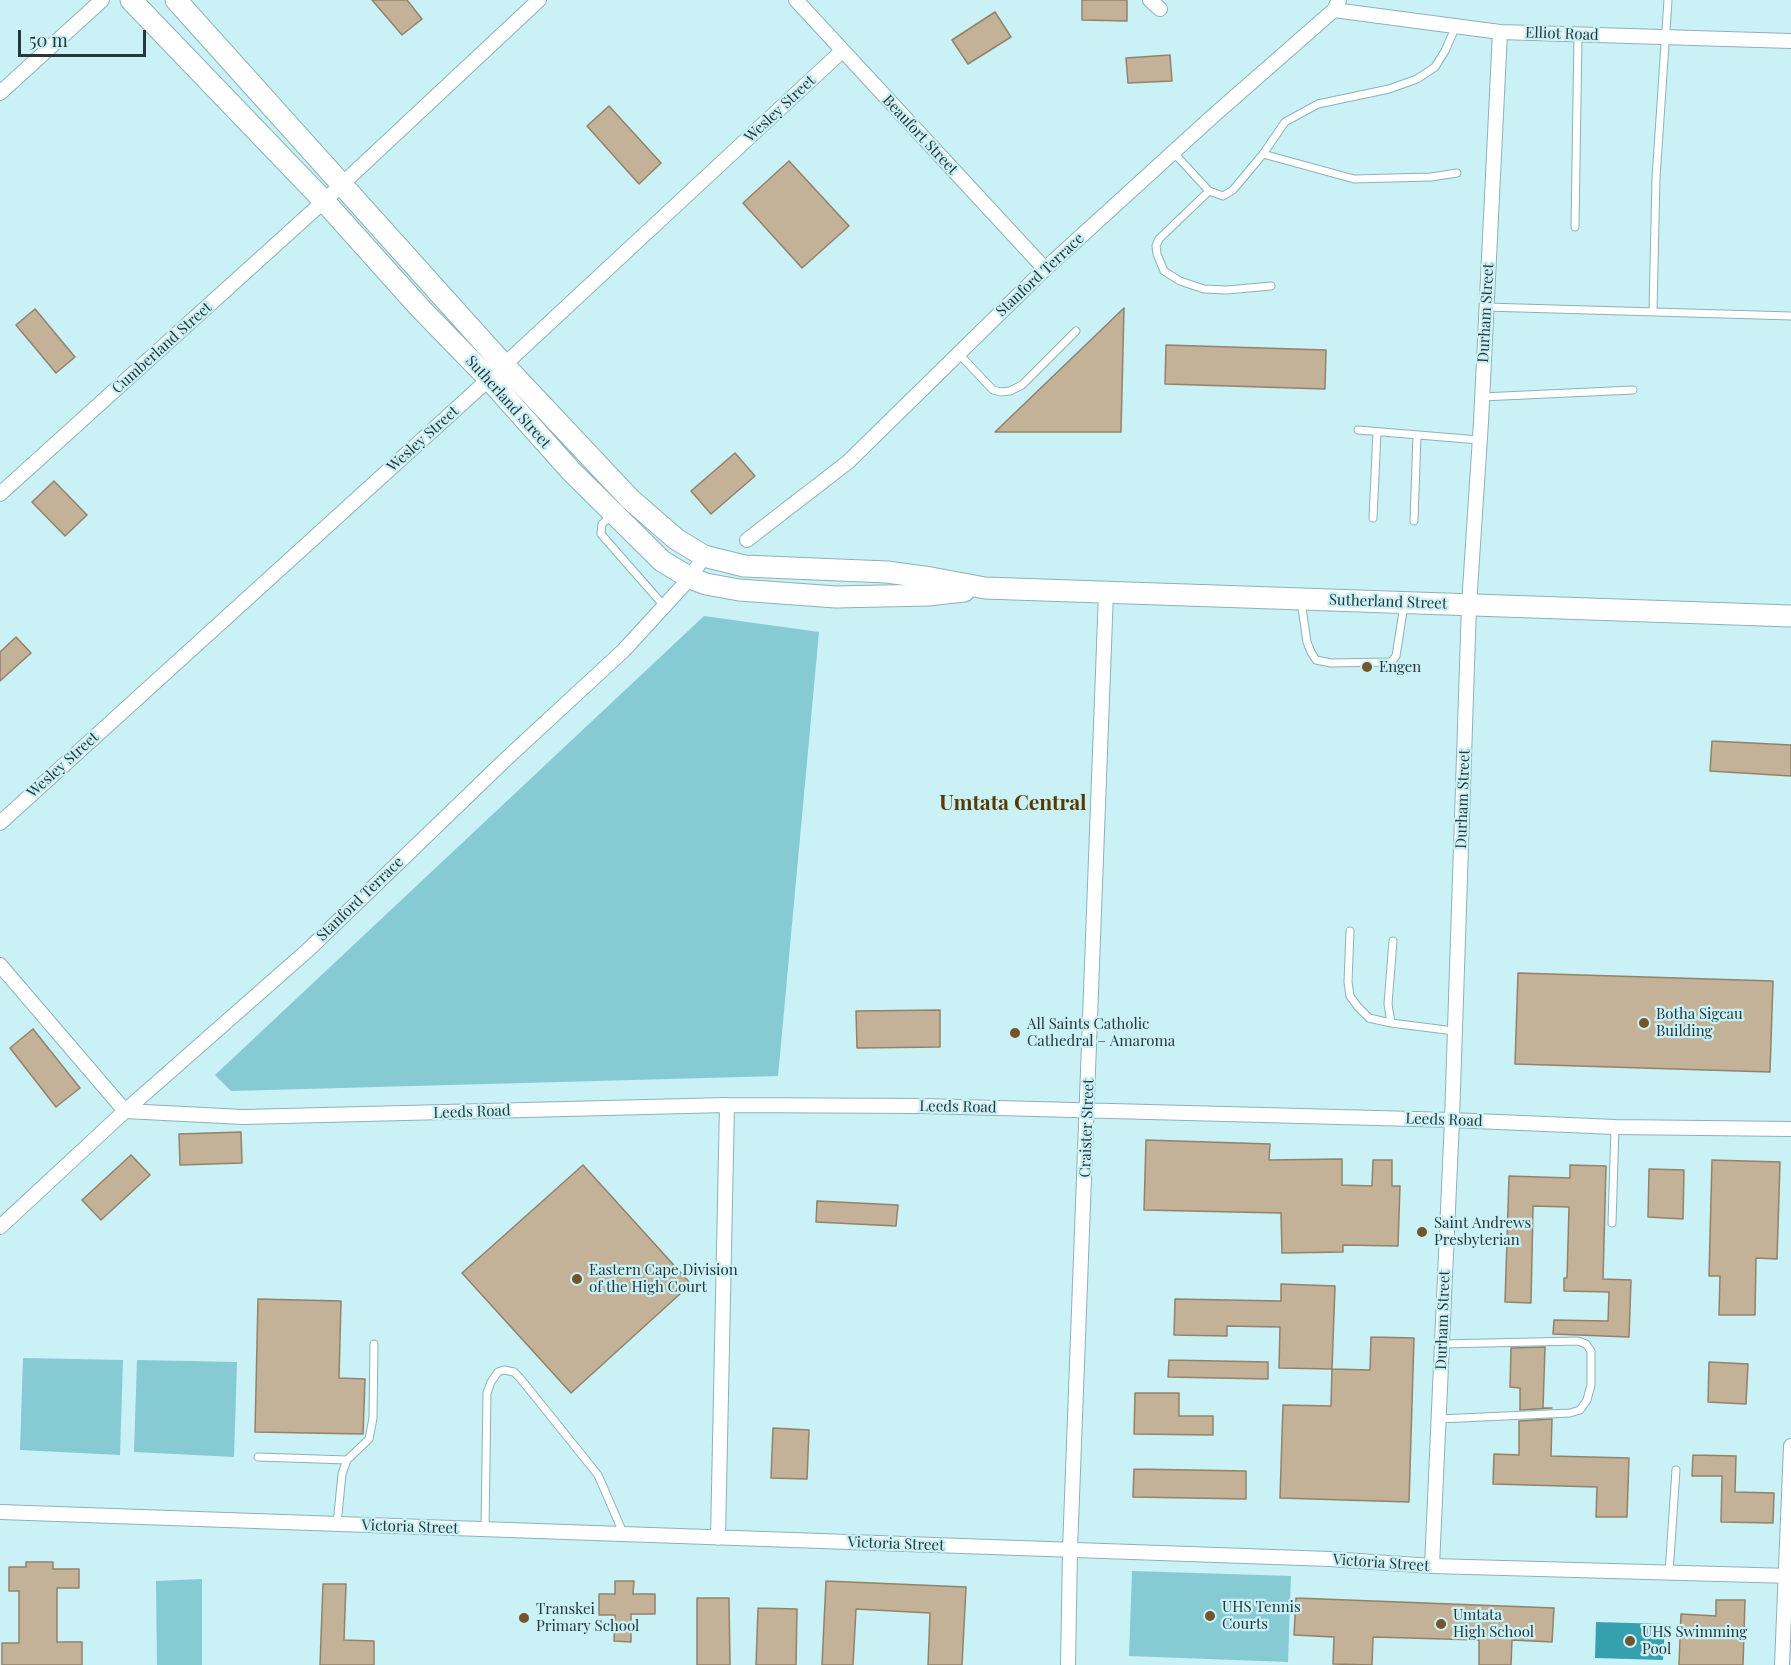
<!DOCTYPE html>
<html>
<head>
<meta charset="utf-8">
<style>
	body { margin:0 }
	#map { position:relative; width:1791px; height:1665px; overflow:hidden; background:#caf1f6; font-family:"Playfair Display",serif }
	canvas { display:block }
	.scale { position:absolute; left:18px; top:30px; width:128px; height:27px; box-sizing:border-box; border:3px solid #273638; border-top:0; padding-left:8px; font-size:18px; line-height:21px; white-space:nowrap; color:#273638; -webkit-text-stroke:4px #caf1f6; paint-order:stroke }
</style>
</head>
<body>
<div id="map">
<canvas width="1791" height="1665"></canvas>
<div class="scale">50 m</div>
</div>
<script>
const context = document.querySelector('canvas').getContext('2d');
context.lineJoin = 'round';
function fill(path, color) { context.fillStyle = color; context.fill(path, 'evenodd'); }
const toPath = rows => new Path2D(rows.map(r => 'M' + r).join(''));
function stroke(path, color, width, dash) { context.strokeStyle = color; context.lineWidth = width; context.lineCap = dash ? 'butt' : 'round'; context.setLineDash(dash || []); context.stroke(path); }
function label(font, color, halo, rows, align = 'center') {
  context.font = font + ' "Playfair Display",serif'; context.lineWidth = 4.5; context.setLineDash([]); context.textBaseline = 'middle'; context.strokeStyle = halo; context.fillStyle = color; for (const [text, x, y, turn = 0] of rows) {
    context.save(); context.translate(x, y); context.rotate((+turn || 0) * Math.PI / 180); context.textAlign = isNaN(turn) ? turn : align; if (halo) context.strokeText(text, 0, 0); context.fillText(text, 0, 0); context.restore();
  }
}
fill(toPath([
	[704,616,819,632,778,1076,231,1091,215,1075],
	[23,1358,123,1360,120,1455,20,1450],
	[137,1360,237,1362,234,1457,134,1452],
	[1132,1571,1291,1576,1288,1662,1129,1656],
	[202,1579,202,1665,157,1665,156,1581]
]), '#86cad3');
fill(toPath([
	[1596,1622,1665,1624,1663,1660,1595,1658]
]), '#35a1ae');
const building = toPath([
	[372,0,407,0,422,19,402,35,372,0],
	[1082,0,1127,0,1127,21,1082,20,1082,0],
	[995,12,1011,37,968,64,952,40,995,12],
	[1170,55,1172,81,1128,83,1126,58,1170,55],
	[609,106,661,163,639,184,587,126,609,106],
	[789,161,849,226,802,268,743,203,789,161],
	[1124,308,1121,432,995,432,1124,308],
	[35,309,75,357,56,373,16,325,35,309],
	[1166,345,1326,350,1325,389,1165,384,1166,345],
	[735,453,755,476,711,514,691,491,735,453],
	[54,481,87,515,65,536,32,502,54,481],
	[16,637,31,653,0,681,0,652,16,637],
	[1712,741,1791,745,1791,776,1710,771,1712,741],
	[1518,973,1773,981,1770,1072,1515,1064,1518,973],
	[940,1010,940,1047,857,1048,856,1011,940,1010],
	[33,1029,80,1088,56,1107,10,1048,33,1029],
	[241,1132,242,1163,180,1165,179,1134,241,1132],
	[1146,1140,1270,1144,1269,1160,1342,1159,1342,1185,1372,1186,1373,1160,1392,1160,1392,1186,1400,1186,1398,1246,1343,1245,1343,1252,1282,1253,1281,1213,1144,1210,1146,1140],
	[131,1155,150,1175,101,1220,82,1200,131,1155],
	[1712,1160,1780,1162,1777,1259,1756,1258,1755,1315,1719,1315,1720,1276,1709,1276,1712,1160],
	[583,1165,691,1284,571,1393,462,1273,583,1165],
	[1570,1165,1606,1166,1603,1279,1631,1280,1629,1337,1553,1334,1554,1320,1608,1321,1609,1292,1564,1291,1564,1278,1567,1278,1569,1207,1533,1206,1531,1303,1505,1302,1509,1176,1570,1178,1570,1165],
	[1649,1169,1684,1170,1683,1219,1648,1217,1649,1169],
	[817,1201,898,1205,896,1226,816,1222,817,1201],
	[1281,1284,1335,1286,1332,1369,1279,1368,1280,1327,1227,1326,1227,1336,1174,1335,1175,1299,1281,1301,1281,1284],
	[258,1299,341,1301,339,1378,365,1379,363,1434,255,1432,258,1299],
	[1371,1337,1414,1338,1409,1502,1280,1498,1283,1405,1331,1406,1332,1369,1370,1370,1371,1337],
	[1545,1347,1543,1408,1552,1408,1520,1410,1520,1388,1510,1387,1511,1348,1545,1347],
	[1169,1360,1268,1362,1268,1379,1168,1377,1169,1360],
	[1709,1362,1748,1364,1746,1404,1708,1402,1709,1362],
	[1135,1393,1179,1393,1179,1416,1213,1416,1213,1435,1134,1434,1135,1393],
	[1552,1419,1551,1456,1629,1458,1627,1517,1596,1517,1597,1487,1493,1484,1494,1454,1519,1455,1519,1421,1552,1419],
	[773,1428,809,1430,807,1479,771,1478,773,1428],
	[1693,1455,1736,1456,1735,1492,1774,1493,1773,1523,1721,1522,1722,1476,1692,1476,1693,1455],
	[1134,1469,1246,1471,1246,1499,1133,1497,1134,1469],
	[26,1562,53,1562,53,1569,79,1569,79,1588,57,1588,57,1642,82,1642,82,1665,2,1665,2,1643,19,1643,19,1591,9,1591,9,1567,26,1567,26,1562],
	[615,1581,634,1581,633,1594,655,1594,655,1614,631,1614,631,1642,614,1641,615,1615,599,1615,599,1594,615,1594,615,1581],
	[826,1581,966,1587,962,1665,928,1665,930,1613,856,1609,853,1665,822,1665,826,1581],
	[323,1584,346,1584,344,1640,374,1641,374,1665,320,1665,323,1584],
	[697,1598,729,1598,730,1665,697,1665,697,1598],
	[1296,1598,1554,1608,1552,1642,1512,1640,1511,1665,1479,1665,1479,1640,1373,1637,1372,1665,1333,1664,1334,1637,1294,1635,1296,1598],
	[1716,1600,1745,1600,1743,1665,1679,1665,1681,1614,1716,1616,1716,1600],
	[758,1608,797,1609,796,1665,756,1665,758,1608]
]);
fill(building, '#c4b298');
stroke(building, '#93826a', 1.5);
const lane = toPath([
	[1173,152,1209,191,1223,196,1233,190,1263,154,1285,122,1318,104,1389,89,1417,79,1435,67,1445,51,1456,26],
	[1263,154,1354,179,1431,177,1457,173],
	[1209,191,1159,239,1156,246,1157,254,1164,271,1180,281,1204,289,1227,290,1271,286],
	[1575,227,1578,35],
	[1486,307,1791,316],
	[1653,311,1656,178,1668,0],
	[959,354,993,390,1001,392,1010,391,1022,385,1076,331],
	[1482,397,1633,390],
	[1358,430,1479,440],
	[612,515,602,524,601,534,665,607],
	[1373,518,1377,432],
	[1414,521,1417,435],
	[1301,601,1307,642,1311,652,1316,660,1331,663,1391,662,1396,656,1404,605],
	[1350,931,1348,982,1350,996,1358,1007,1369,1018,1391,1023],
	[1393,941,1388,1004,1391,1023,1454,1031],
	[1612,1223,1615,1127],
	[1439,1419,1570,1413,1580,1410,1587,1400,1591,1385,1591,1351,1586,1344,1578,1341,1442,1344],
	[258,1457,347,1460],
	[337,1524,342,1474,347,1460,369,1439,373,1418,374,1344],
	[485,1530,487,1393,491,1382,498,1372,504,1370,514,1372,520,1378,598,1475,624,1535],
	[1669,1573,1676,1470]
]);
const street = toPath([
	[796,0,1045,269],
	[1150,0,1160,9],
	[1334,10,1500,32,1791,41],
	[0,93,102,0],
	[0,494,324,201,539,0],
	[747,540,848,462,1045,269,1213,116,1334,10,1339,0],
	[0,823,489,379,842,51],
	[0,965,125,1111,243,1117,727,1105,922,1106,1452,1120,1615,1127,1791,1129],
	[0,1227,125,1111,308,950,505,760,624,650,690,578,704,556],
	[0,1512,1330,1559,1432,1566,1791,1576],
	[718,1538,727,1105],
	[1432,1566,1452,1120,1469,605,1481,422,1500,32],
	[1068,1665,1070,1550,1106,592],
	[1782,1665,1791,1446]
]);
const primary = toPath([
	[131,0,324,201,420,308,489,379,571,471,662,561,690,578,706,584,739,590,836,597,928,595,964,591],
	[176,0,504,365,630,499,676,539,704,556,744,566,887,572,931,578,985,588,1791,616]
]);
stroke(lane, '#8cb2b7', 9);
stroke(street, '#8cb2b7', 16);
stroke(primary, '#8cb2b7', 23);
stroke(lane, '#fff', 7);
stroke(street, '#fff', 14);
stroke(primary, '#fff', 21);
for (const [x, y, r, color] of [
	[1367,667,6,"#725629"],
	[1644,1023,6,"#725629"],
	[1015,1033,6,"#725629"],
	[1422,1232,6,"#725629"],
	[577,1279,6,"#725629"],
	[1210,1616,6,"#725629"],
	[524,1618,6,"#725629"],
	[1441,1624,6,"#725629"],
	[1630,1641,6,"#725629"]
]) { const dot = new Path2D(); dot.arc(x, y, r, 0, 2 * Math.PI); context.fillStyle = color; context.fill(dot); stroke(dot, '#caf1f6', 2); }
label('15px', '#273638', '#caf1f6', [
	["Elliot Road",1562,34,2],
	["Wesley Street",780,109,-43],
	["Beaufort Street",920,135,47],
	["Stanford Terrace",1040,275,-43],
	["Durham Street",1486,313,-87],
	["Cumberland Street",162,348,-42],
	["Sutherland Street",508,402,48],
	["Wesley Street",423,439,-42],
	["Sutherland Street",1388,602,2],
	["Wesley Street",63,765,-42],
	["Durham Street",1463,799,-88],
	["Stanford Terrace",360,899,-44],
	["Leeds Road",958,1107,1],
	["Leeds Road",472,1112,-2],
	["Leeds Road",1444,1120,2],
	["Craister Street",1087,1128,-88],
	["Durham Street",1443,1320,-88],
	["Victoria Street",410,1527,2],
	["Victoria Street",896,1544,2],
	["Victoria Street",1381,1563,4]
]);
label('15px', '#273638', '#caf1f6', [
	["Engen",1379,667],
	["Botha Sigcau",1656,1014],
	["Building",1656,1031],
	["All Saints Catholic",1027,1024],
	["Cathedral – Amaroma",1027,1041],
	["Saint Andrews",1434,1223],
	["Presbyterian",1434,1240],
	["Eastern Cape Division",589,1270],
	["of the High Court",589,1287],
	["UHS Tennis",1222,1607],
	["Courts",1222,1624],
	["Transkei",536,1609],
	["Primary School",536,1626],
	["Umtata",1453,1615],
	["High School",1453,1632],
	["UHS Swimming",1642,1632],
	["Pool",1642,1649]
], 'left');
label('bold 21px', '#583a00', '#caf1f6', [
	["Umtata Central",1013,803]
]);
</script>
</body>
</html>
